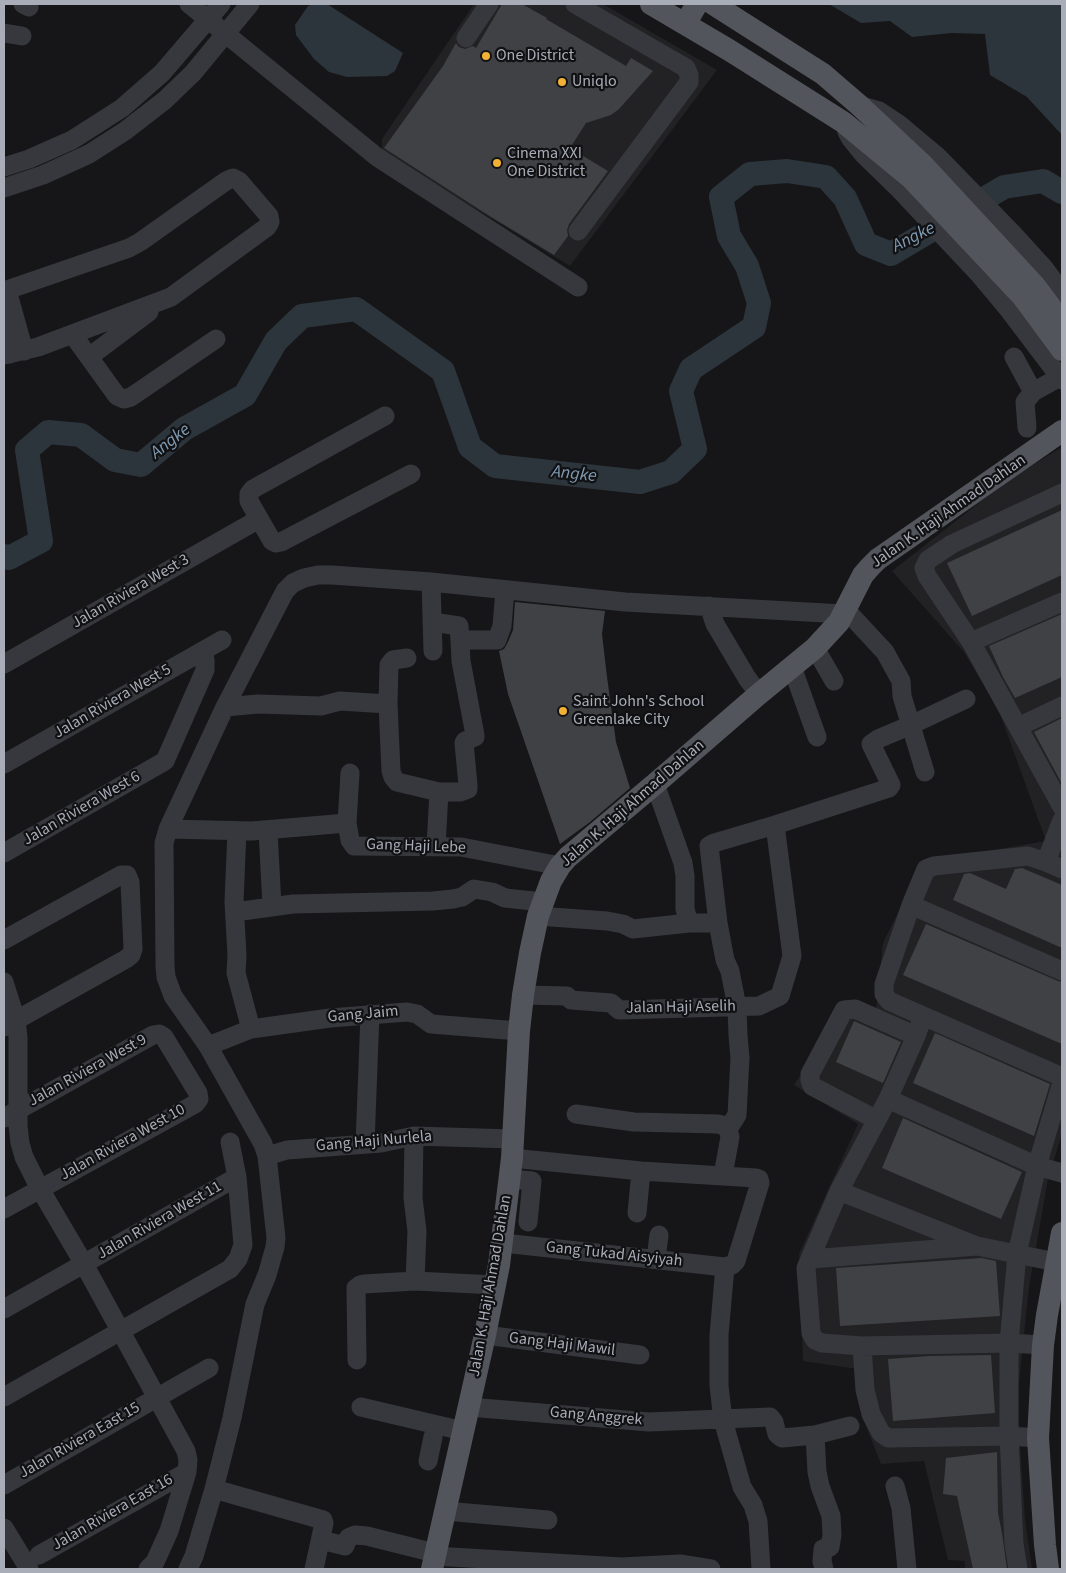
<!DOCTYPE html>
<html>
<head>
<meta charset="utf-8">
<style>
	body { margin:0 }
	#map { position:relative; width:1066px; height:1573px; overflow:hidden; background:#161618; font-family:"Source Sans 3",sans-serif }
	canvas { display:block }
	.frame { position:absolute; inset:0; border:5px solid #a8adb8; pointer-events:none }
</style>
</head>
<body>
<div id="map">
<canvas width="1066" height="1573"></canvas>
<div class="frame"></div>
</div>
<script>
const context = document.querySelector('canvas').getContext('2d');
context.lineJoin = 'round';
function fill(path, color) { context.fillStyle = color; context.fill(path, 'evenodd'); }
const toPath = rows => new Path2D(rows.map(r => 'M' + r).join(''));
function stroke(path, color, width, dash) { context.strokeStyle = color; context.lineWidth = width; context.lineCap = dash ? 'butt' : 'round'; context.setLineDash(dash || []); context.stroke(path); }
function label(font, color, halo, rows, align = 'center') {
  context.font = font + ' "Source Sans 3",sans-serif'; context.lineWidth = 4.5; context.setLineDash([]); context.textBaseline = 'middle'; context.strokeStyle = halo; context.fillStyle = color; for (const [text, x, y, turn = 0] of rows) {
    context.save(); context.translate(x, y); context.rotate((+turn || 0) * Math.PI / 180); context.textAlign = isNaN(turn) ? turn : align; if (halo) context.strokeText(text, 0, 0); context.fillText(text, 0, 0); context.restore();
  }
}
fill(toPath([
	[474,4,603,4,717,70,570,266,382,152,382,139],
	[1062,447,1062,1134,1048,1179,1029,1287,1017,1401,1025,1519,1032,1569,965,1569,965,1561,948,1560,924,1461,881,1464,864,1421,858,1369,803,1361,799,1254,858,1124,794,1085,844,1006,876,1010,883,943,923,862,1046,841,999,711,964,652,892,571,1008,480]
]), '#222225');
fill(toPath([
	[314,4,327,4,403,53,395,71,387,76,347,77,329,72,314,59,296,35,295,25,308,6],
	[829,4,1062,4,1062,135,1027,97,990,75,985,34,951,33,912,37,890,21,861,23]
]), '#2c353c');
stroke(toPath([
	[4,556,9,558,41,541,27,450,48,432,81,435,115,460,141,465,184,429,245,395,276,341,302,316,356,309,443,371,470,447,495,466,640,482,671,472,695,449,681,391,691,369,754,327,759,303,747,266,729,236,721,197,750,174,787,171,826,177,845,198,866,244,891,254,1004,187,1043,181,1062,192]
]), '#2c353c', 24);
fill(toPath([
	[502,4,522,4,547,18,546,19,626,66,631,58,653,71,619,109,611,115,586,123,570,148,608,171,569,224,567,230,568,236,554,255,488,215,384,148,443,66,456,43,459,47,465,49,473,46,476,48],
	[1062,510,1062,575,972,616,947,563],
	[515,602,605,611,602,634,607,677,616,742,630,788,590,822,560,844,508,694,499,651,504,649,507,644,513,630],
	[1062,614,1062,677,1015,698,1003,677,989,646],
	[1062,718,1062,784,1034,732],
	[1022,868,1062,885,1062,948,953,900,964,874,970,873,1006,889,1015,869],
	[926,924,1058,981,1062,982,1062,1044,903,975],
	[854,1021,901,1042,883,1083,836,1062],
	[935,1033,1050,1084,1034,1136,913,1083],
	[903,1118,1022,1172,1001,1219,882,1168],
	[982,1258,996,1261,1000,1316,840,1326,836,1268],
	[991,1355,995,1413,893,1421,888,1359,929,1356],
	[997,1452,998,1513,1002,1533,1007,1569,973,1569,957,1496,943,1494,946,1458]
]), '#404145');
stroke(toPath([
	[23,4,29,7],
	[189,4,377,157,578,287],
	[575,4,686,68,689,75,689,82,578,231],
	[4,33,22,36],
	[466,38,489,4],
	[865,107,879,111,900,125,937,156,1013,234,1044,268,1062,292],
	[847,132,851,139,864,155,900,190,978,273,1009,310,1062,380],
	[4,167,29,159,72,140,122,108,162,73,221,4],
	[4,188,43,175,89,154,125,131,165,100,193,73,250,4],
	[7,290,24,351],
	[4,291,129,248,140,242,226,181,233,178,239,181,269,216,270,222,267,227,171,297,38,347,4,355],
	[4,328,10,354],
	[73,335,117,396,124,399,131,397,216,339],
	[89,357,149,312],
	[1014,357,1033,392],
	[385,416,253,489,249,494,249,501,272,541,276,543,281,542,411,474],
	[1027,428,1025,402,1033,392,1060,377],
	[1062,493,952,544,928,560,924,568,927,576,971,642,1062,807],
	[431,582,433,651],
	[709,606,715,624,747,678,759,694],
	[846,610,885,652,901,681,902,696,925,772],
	[432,622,459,626,460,640],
	[971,642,1062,602],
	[815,648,834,681],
	[407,658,393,660,389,665,388,704,391,771,393,777,397,782,439,792,436,846],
	[4,664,259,519],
	[792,667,817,737],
	[225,707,258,704,321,706,340,701,388,704],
	[1018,727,1062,706],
	[4,764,222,640],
	[655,784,683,863,685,876,685,909,689,923],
	[439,792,460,792,468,789,468,785,464,743,465,741,475,737,475,735,461,661,460,640,497,640,502,626,505,590],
	[347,823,350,773],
	[168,829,252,831,347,823,350,840,354,846,461,847,560,866],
	[237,831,234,902,237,955,236,973,251,1029],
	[268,831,272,906],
	[4,853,165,761,205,670,205,660,202,651],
	[1046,862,1062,820],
	[1062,869,1046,862,1028,856,934,866,926,869,911,905,884,984,884,994,889,1001,1062,1077],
	[911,905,1062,971],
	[235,912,293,904,433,901,453,899,462,897,474,889,492,892,505,898,543,902],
	[538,916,607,921,623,924,633,929,689,923,718,923],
	[4,940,121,875,127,875,130,882,133,949,131,955,126,959,4,1027],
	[4,982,16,1020,18,1037,18,1126,20,1143,24,1157,40,1189,84,1264,186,1451,188,1460,187,1472,169,1531,155,1562,148,1569],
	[523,995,567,996,571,1000,611,1003,619,1010,759,1006,780,996,792,956,775,825],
	[923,1016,916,1036,888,1099,839,1191,806,1268,811,1333,815,1340,822,1343,862,1346,1009,1343,1043,1345],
	[208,1046,251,1029,330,1018,407,1012,417,1014,431,1024,519,1031],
	[888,1099,1037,1166,1062,1173],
	[576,1114,634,1122,718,1124,725,1126,728,1129,730,1137,723,1175],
	[4,1118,153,1035,159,1034,164,1037,198,1093,199,1099,195,1104,4,1209],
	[877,1120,812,1086,810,1080,810,1074,844,1010,855,1009,916,1036],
	[728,1129,737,1115,740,1058,738,1035,737,1007,730,971,725,960,718,923,709,846,714,843,775,825,889,788,891,785,871,744,878,739,911,725,966,699],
	[414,1136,413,1198,417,1231,415,1281],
	[365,1144,370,1014],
	[267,1156,287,1150,381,1143,414,1136,513,1139],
	[510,1179,532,1181,528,1222],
	[637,1213,641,1171],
	[503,1243,725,1267,732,1265,736,1261,760,1183,759,1179,756,1178,641,1171,512,1158],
	[977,1246,1056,1262],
	[656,1259,659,1235],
	[810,1259,977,1246,839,1191],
	[725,1267,719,1335,719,1386,723,1420,742,1487,753,1505,758,1521,761,1569],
	[4,1309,237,1177],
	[485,1335,640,1355],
	[862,1346,865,1390,871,1414,881,1433,888,1438,1009,1436,1038,1438],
	[357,1360,356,1288,360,1285,364,1284,415,1281,495,1285],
	[4,1397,230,1269,238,1259,243,1245,237,1177,230,1142],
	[361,1407,463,1431],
	[469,1407,649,1422,770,1417,774,1422,777,1434,782,1438,815,1435,850,1426],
	[815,1435,817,1472,820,1486,831,1516,832,1535,830,1547,823,1549,822,1561,824,1569],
	[428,1461,433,1437],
	[4,1485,209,1368],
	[895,1486,901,1508,907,1569],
	[214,1489,323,1520,324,1523,314,1569],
	[445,1511,548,1520],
	[4,1528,29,1569],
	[321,1540,345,1546,348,1538,355,1535,367,1536,435,1553],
	[39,1555,187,1472],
	[434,1556,622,1567,680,1564,711,1569],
	[188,1569,194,1556,214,1489,232,1418,255,1304,267,1275,275,1247,276,1238,267,1156,263,1144,208,1046,173,996,166,977,165,966,164,843,168,829,225,707,285,591,293,583,304,578,318,575,332,575,431,582,625,602,844,614],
	[1018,1569,1014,1544,1009,1436,1009,1343,1017,1254,1037,1166,1062,1082]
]), '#37383d', 19);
stroke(toPath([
	[651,4,729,50,843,122,911,178,1023,297,1062,350],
	[713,4,823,74,859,105,923,165,1035,286,1062,322],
	[685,24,697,4],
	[432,1569,485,1335,499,1265,512,1158,519,1031,523,995,530,953,538,916,551,881,560,866,568,857,655,784,759,694,815,648,839,622,863,575,870,567,878,559,1062,431],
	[1048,1569,1045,1545,1038,1438,1043,1345,1047,1315,1062,1233]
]), '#53555c', 22);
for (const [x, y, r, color] of [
	[486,56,5,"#f2b134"],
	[562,82,5,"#f2b134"],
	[497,163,5,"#f2b134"],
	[563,711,5,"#f2b134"]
]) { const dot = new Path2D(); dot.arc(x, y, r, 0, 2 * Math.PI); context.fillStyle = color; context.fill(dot); stroke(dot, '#111113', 2); }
label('16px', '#a8adb8', '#111113', [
	["One District",496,56],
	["Uniqlo",572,82],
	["Cinema XXI",507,154],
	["One District",507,172],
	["Saint John's School",573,702],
	["Greenlake City",573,720]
], 'left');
label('16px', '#a8adb8', '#111113', [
	["Jalan K. Haji Ahmad Dahlan",949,512,-35],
	["Jalan Riviera West 3",131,592,-30],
	["Jalan Riviera West 5",113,702,-30],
	["Jalan K. Haji Ahmad Dahlan",633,804,-41],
	["Jalan Riviera West 6",82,809,-30],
	["Gang Haji Lebe",416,847,2],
	["Jalan Haji Aselih",681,1008,-1],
	["Gang Jaim",363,1015,-5],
	["Jalan Riviera West 9",88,1071,-29],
	["Gang Haji Nurlela",374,1142,-5],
	["Jalan Riviera West 10",123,1143,-29],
	["Jalan Riviera West 11",160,1221,-30],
	["Gang Tukad Aisyiyah",614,1255,6],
	["Jalan K. Haji Ahmad Dahlan",491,1286,-80],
	["Gang Haji Mawil",562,1345,7],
	["Gang Anggrek",596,1417,5],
	["Jalan Riviera East 15",80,1441,-30],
	["Jalan Riviera East 16",113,1513,-30]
]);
label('italic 18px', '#7f9bb3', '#111113', [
	["Angke",914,238,-27],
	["Angke",171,442,-38],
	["Angke",574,475,6]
]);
</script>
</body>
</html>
